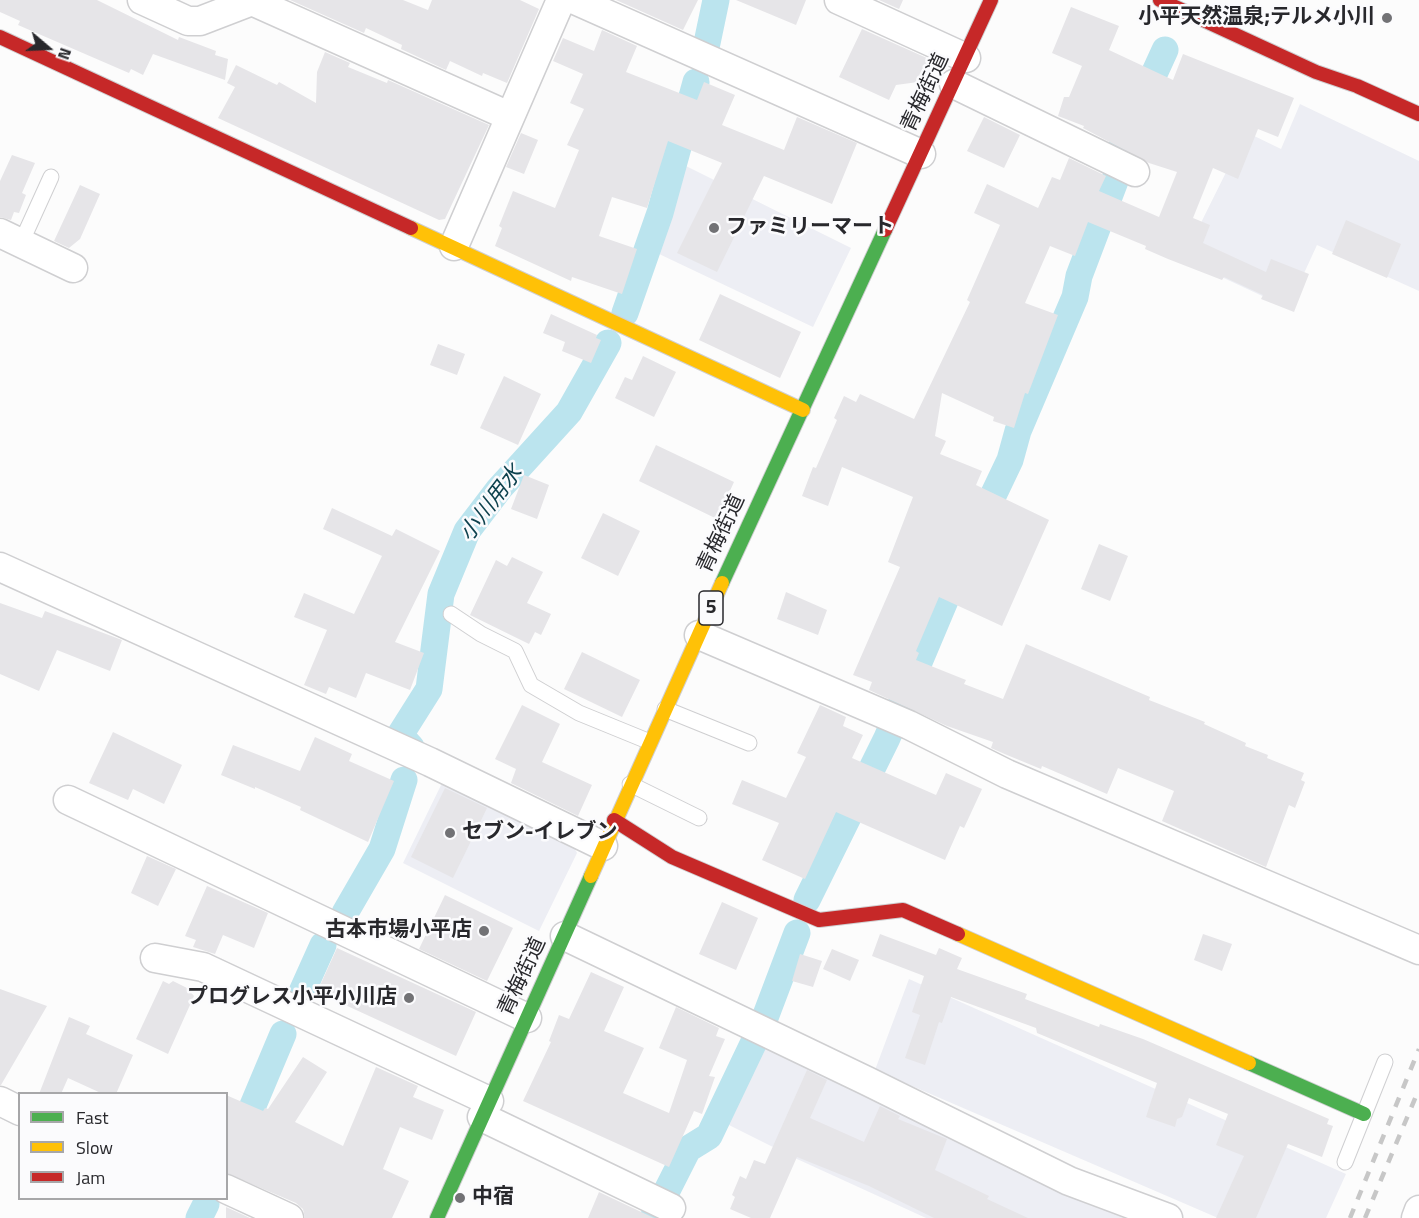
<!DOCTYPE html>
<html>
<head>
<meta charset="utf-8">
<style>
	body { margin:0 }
	#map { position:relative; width:1419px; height:1218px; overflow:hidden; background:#fcfcfc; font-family:"Titillium Web",sans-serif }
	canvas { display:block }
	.legend { position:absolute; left:18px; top:1092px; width:210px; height:108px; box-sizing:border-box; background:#fbfbfd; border:2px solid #a7a7a9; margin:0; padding:8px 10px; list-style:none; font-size:18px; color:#28282c }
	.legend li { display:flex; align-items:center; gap:12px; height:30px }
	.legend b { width:30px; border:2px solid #a7a7a9 }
	.north { position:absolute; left:18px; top:18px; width:60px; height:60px; -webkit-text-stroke:4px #fbfbfd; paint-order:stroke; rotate:109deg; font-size:16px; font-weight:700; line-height:24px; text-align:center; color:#28282c }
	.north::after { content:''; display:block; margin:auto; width:21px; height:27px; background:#28282c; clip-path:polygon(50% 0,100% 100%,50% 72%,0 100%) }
</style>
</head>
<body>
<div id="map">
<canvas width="1419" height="1218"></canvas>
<ul class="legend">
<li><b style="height:8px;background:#4caf50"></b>Fast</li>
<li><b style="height:8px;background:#ffc107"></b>Slow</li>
<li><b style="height:8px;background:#c62828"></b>Jam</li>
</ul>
<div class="north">N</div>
</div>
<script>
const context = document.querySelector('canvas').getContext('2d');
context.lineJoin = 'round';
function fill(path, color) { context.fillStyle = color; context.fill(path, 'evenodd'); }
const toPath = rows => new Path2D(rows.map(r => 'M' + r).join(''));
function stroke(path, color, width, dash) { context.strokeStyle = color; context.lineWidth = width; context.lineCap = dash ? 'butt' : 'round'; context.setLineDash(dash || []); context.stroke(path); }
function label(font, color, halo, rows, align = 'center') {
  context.font = font + ' "Titillium Web","Noto Sans JP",sans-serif'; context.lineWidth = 5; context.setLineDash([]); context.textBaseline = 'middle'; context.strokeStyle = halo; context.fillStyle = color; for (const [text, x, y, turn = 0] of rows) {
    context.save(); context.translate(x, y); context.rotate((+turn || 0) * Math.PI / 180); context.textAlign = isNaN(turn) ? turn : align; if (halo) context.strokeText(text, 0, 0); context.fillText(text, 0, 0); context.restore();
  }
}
fill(toPath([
	[1300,104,1419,161,1419,291,1317,245,1288,308,1183,259,1246,132,1281,149],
	[684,165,851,248,813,327,657,253],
	[444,779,571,841,577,853,539,931,403,863],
	[909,979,1346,1174,1326,1218,1218,1218,875,1070],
	[767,1044,1138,1218,926,1218,797,1159,725,1123,761,1049]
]), '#edeef4');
stroke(toPath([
	[707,43,716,0],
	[625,313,660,213,696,82],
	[979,525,1010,460,1018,431,1075,297,1079,276,1115,181,1123,142,1165,50],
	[411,747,400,735,429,689,441,594,467,531,499,489,569,412,608,343],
	[807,900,887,738,960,565],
	[345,913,382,849,404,780],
	[301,994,323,945],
	[238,1141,283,1034],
	[199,1218,206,1204],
	[653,1218,688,1149,709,1136,763,1023,797,933]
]), '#bbe4ee', 27);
fill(toPath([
	[0,0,97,0,178,40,179,37,216,51,215,55,228,59,225,80,153,54,143,75,131,69,129,73,18,25,20,21,0,12],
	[290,0,403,0,428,10,432,0,520,0,539,9,507,83,483,73,482,76,450,61,446,70,401,49,402,45,366,28,364,33],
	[616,0,698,0,683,30],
	[736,0,806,0,796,25],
	[879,0,903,0,899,9],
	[1071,7,1119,26,1109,50,1173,80,1183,54,1294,98,1278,137,1258,129,1238,179,1213,168,1193,218,1210,225,1203,243,1266,272,1271,259,1309,274,1294,312,1261,299,1263,295,1224,277,1222,280,1168,259,1145,249,1146,246,1088,222,1075,256,1050,246,1025,303,1058,315,1028,394,1025,393,1014,428,993,421,994,417,942,393,935,436,946,441,940,454,982,471,976,485,1049,520,1002,626,939,597,916,651,919,653,916,660,966,680,964,684,1003,699,1026,644,1150,697,1149,700,1205,722,1204,724,1246,743,1245,746,1268,755,1267,758,1304,773,1301,780,1305,782,1295,808,1289,805,1266,867,1162,821,1174,791,1118,768,1107,794,1042,766,1041,769,1007,755,991,748,993,742,947,726,869,690,872,682,853,675,900,567,888,562,913,497,842,467,828,506,802,496,813,467,816,468,837,420,834,418,844,396,856,402,860,394,914,419,970,302,967,300,1000,225,974,213,987,184,1038,208,1052,177,1060,180,1069,158,1106,176,1099,191,1159,217,1177,172,1149,163,1083,128,1084,126,1058,116,1064,97,1069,97,1082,66,1052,53],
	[862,29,929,59,918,82,896,85,889,100,839,77],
	[602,30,637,46,626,72,697,100,704,82,735,95,722,125,784,150,797,117,857,143,832,204,764,176,717,272,677,253,722,163,668,141,647,208,612,197,599,236,637,249,622,294,572,277,571,281,495,246,502,228,499,226,513,191,555,208,579,150,567,145,584,109,570,103,583,74,553,61,563,38,594,51],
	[325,52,350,63,348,67,387,83,388,80,489,125,445,219,439,220,218,118,235,87,227,83,236,65,277,85,279,82,316,103,317,72],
	[984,117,1020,135,1004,168,967,151],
	[521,133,538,140,524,174,506,167],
	[12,155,35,163,22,193,26,195,19,213,14,212,11,220,0,217,0,181],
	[80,185,100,194,80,239,69,248,54,241],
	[1346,220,1401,244,1387,278,1332,254],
	[720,294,801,332,780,378,699,340],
	[551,314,597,335,596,338,601,340,591,363,562,351,565,342,543,333],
	[438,344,465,354,457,375,430,365],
	[643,356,676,372,654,417,615,398,625,377,632,380],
	[504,376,541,394,518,445,480,428],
	[656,445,734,482,717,519,639,481],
	[524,475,549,485,537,519,511,509],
	[332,508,392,536,396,529,440,551,395,642,424,653,410,690,366,673,356,698,329,687,326,694,304,685,327,630,294,617,304,593,354,614,382,556,323,529],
	[603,513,640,531,618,576,581,558],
	[1099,544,1128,556,1110,601,1081,589],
	[512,557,543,572,527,603,551,614,541,635,535,632,529,644,470,615,496,560,507,566],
	[786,592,827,610,818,635,777,619],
	[0,603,42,618,45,611,122,640,110,671,57,650,39,691,0,674],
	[582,652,640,680,622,717,564,689],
	[522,705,560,724,542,762,592,785,578,816,511,783,516,769,495,759],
	[820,705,846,717,843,726,863,735,852,758,936,795,946,773,982,789,964,828,960,826,945,860,836,812,805,879,762,860,779,823,732,804,742,780,786,798,806,757,797,753],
	[113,732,182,765,164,804,133,789,128,800,89,783],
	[315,737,352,754,349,761,394,781,368,842,300,810,301,807,255,787,255,789,221,775,233,745,300,771],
	[445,788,487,808,453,878,411,857],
	[147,856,176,869,158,906,131,893],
	[207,886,268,913,254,948,223,935,215,954,193,947,196,940,185,936],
	[445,895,513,928,487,981,419,949],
	[722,902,758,918,736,970,699,954],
	[880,934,936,955,939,948,962,958,957,969,1027,994,1025,999,1099,1027,1100,1024,1143,1039,1329,1119,1327,1124,1333,1126,1322,1157,1288,1144,1256,1218,1216,1218,1244,1156,1216,1145,1228,1114,1189,1098,1182,1117,1177,1119,1175,1127,1146,1117,1157,1083,1037,1033,1036,1028,951,997,942,1023,939,1022,925,1065,905,1058,920,1015,912,1012,924,976,872,956],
	[1203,934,1232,944,1222,971,1194,960],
	[337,948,476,1012,456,1056,317,992],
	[832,949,859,960,850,981,823,969],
	[800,954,822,961,813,987,792,981],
	[591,972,624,987,604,1031,644,1048,623,1093,669,1113,687,1060,659,1048,676,1007,719,1028,716,1036,725,1039,709,1076,715,1077,702,1114,694,1111,669,1167,523,1101,551,1042,549,1041,559,1015,569,1019],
	[163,981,169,984,173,981,187,988,194,996,168,1054,136,1039],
	[0,989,47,1006,1,1085,0,1085],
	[69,1017,90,1026,86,1034,133,1055,116,1094,103,1094,68,1078,61,1094,39,1094],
	[303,1057,327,1072,295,1122,343,1146,376,1067,418,1086,413,1097,444,1110,432,1140,400,1127,383,1169,409,1181,392,1218,305,1218,303,1209,296,1203,226,1173,226,1095,263,1111,265,1108,268,1109],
	[807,1070,827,1080,810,1118,864,1142,880,1106,900,1116,898,1119,947,1139,935,1170,989,1196,987,1199,1028,1218,934,1218,869,1186,797,1157,770,1218,751,1218,730,1209,735,1197,732,1195,740,1176,746,1179,754,1160,765,1164],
	[599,1192,654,1218,588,1218],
	[226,1207,250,1218,226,1218]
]), '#e6e5e8');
const lane = toPath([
	[21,243,51,177],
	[451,614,481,634,515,651,531,685,579,713,650,742],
	[665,709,749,743],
	[630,784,699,818],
	[1345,1162,1385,1062]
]);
const street = toPath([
	[142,0,188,21,200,21,252,1,509,116],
	[575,0,921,154],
	[839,0,966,58],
	[954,84,1135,172],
	[0,233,73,268],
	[454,246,561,0],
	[0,567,430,762,603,846],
	[699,635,909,725,1007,774,1419,950],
	[68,800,527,1018],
	[565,936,867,1081,1069,1181,1168,1218],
	[155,958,203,967,489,1101],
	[0,1101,20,1111],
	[482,1117,671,1208],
	[226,1189,289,1218],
	[1416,1218,1419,1210]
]);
const fast = toPath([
	[722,583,885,230],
	[1249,1063,1364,1114],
	[437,1218,591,876]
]);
const slow = toPath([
	[411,228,803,410],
	[591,876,722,583],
	[958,934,1249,1063]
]);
const jam = toPath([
	[1160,0,1316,72,1357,86,1419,114],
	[0,37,411,228],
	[885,230,991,0],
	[614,820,672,857,819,920,903,910,958,934]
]);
stroke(lane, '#cfcfd1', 17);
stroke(street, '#cfcfd1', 31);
stroke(fast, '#cfcfd1', 16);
stroke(slow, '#cfcfd1', 16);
stroke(jam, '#cfcfd1', 16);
stroke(lane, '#fff', 15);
stroke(street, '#fff', 28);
stroke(fast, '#4caf50', 14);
stroke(slow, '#ffc107', 14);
stroke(jam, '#c62828', 14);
stroke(toPath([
	[1350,1218,1419,1049],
	[1365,1218,1419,1089]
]), '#c7c7c7', 4.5, [10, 10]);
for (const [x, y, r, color] of [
	[1387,18,6,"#727275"],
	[714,228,6,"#727275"],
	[450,833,6,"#727275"],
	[484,931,6,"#727275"],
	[409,998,6,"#727275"],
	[460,1198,6,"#727275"]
]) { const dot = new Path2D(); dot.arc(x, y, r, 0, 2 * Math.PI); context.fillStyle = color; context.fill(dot); stroke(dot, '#fbfbfd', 2); }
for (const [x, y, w] of [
	[711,608,24]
]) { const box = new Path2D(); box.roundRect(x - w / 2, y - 17, w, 34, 4.5); context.fillStyle = '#fbfbfd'; context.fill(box); stroke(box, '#28282c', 1.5); }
label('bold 20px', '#28282c', null, [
	["5",711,608]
]);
label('bold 21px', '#28282c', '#fbfbfd', [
	["小平天然温泉;テルメ小川",1375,18],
	["ファミリーマート",726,228,"left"],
	["セブン-イレブン",462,833,"left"],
	["古本市場小平店",472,931],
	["プログレス小平小川店",397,998],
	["中宿",472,1198,"left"]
], 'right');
label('21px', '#28282c', '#fbfbfd', [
	["青梅街道",926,93,-65],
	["青梅街道",722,534,-65],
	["青梅街道",523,977,-65]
]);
label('italic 22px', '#0e424e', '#fbfbfd', [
	["小川用水",492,504,-53]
]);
</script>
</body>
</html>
